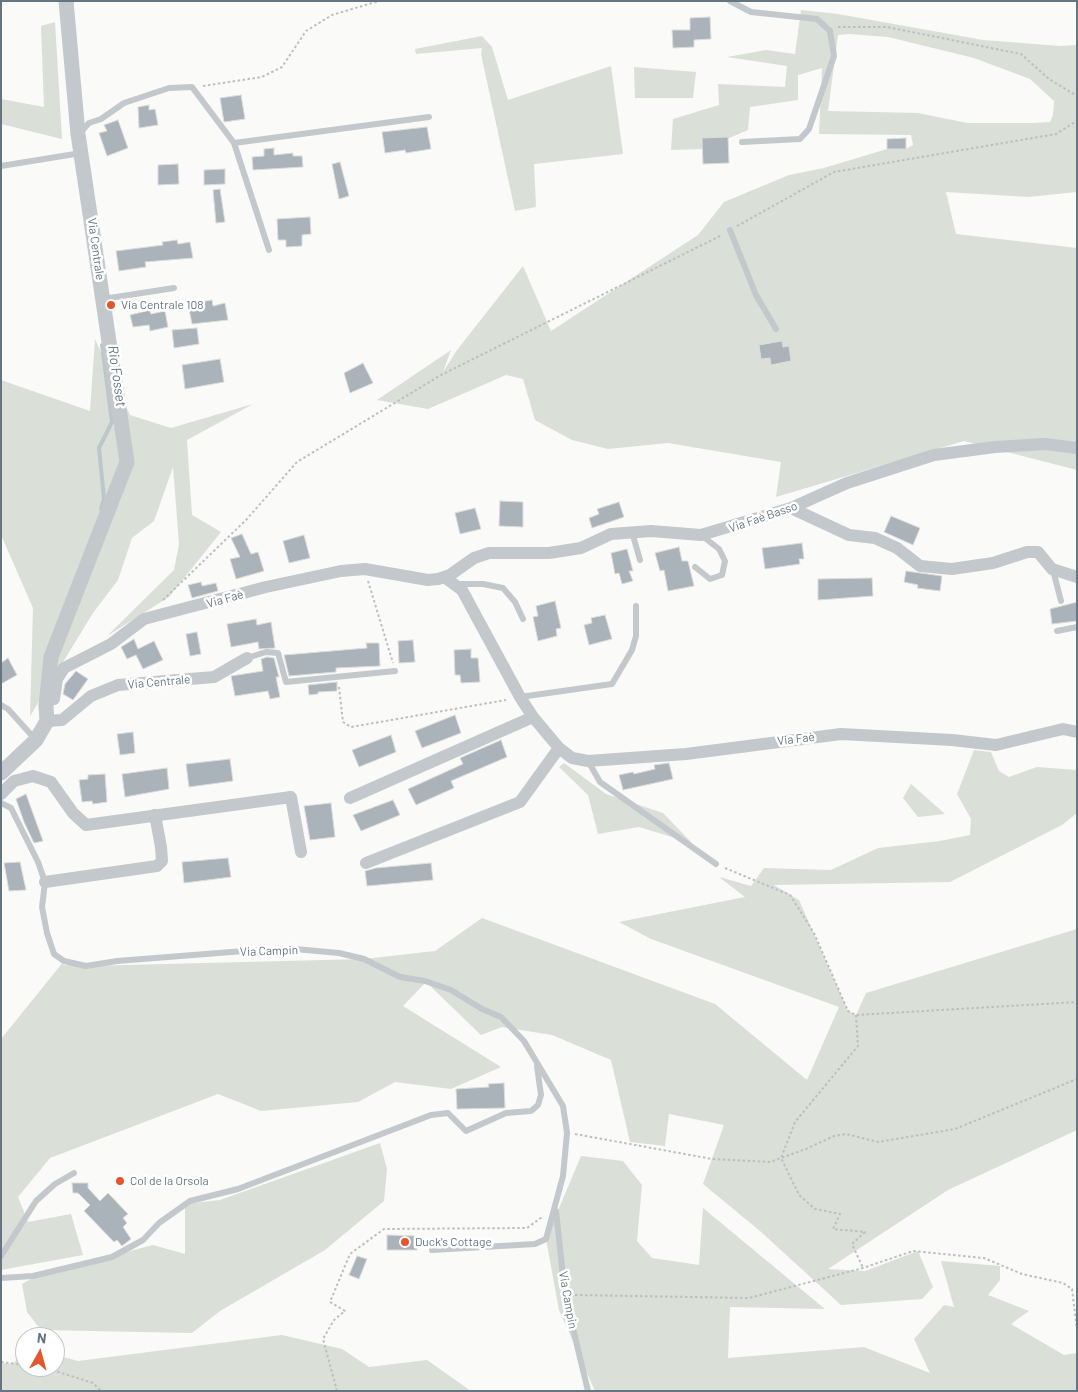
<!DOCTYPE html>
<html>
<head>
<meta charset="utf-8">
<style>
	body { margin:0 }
	#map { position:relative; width:1078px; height:1392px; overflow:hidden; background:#fafaf8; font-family:Barlow,sans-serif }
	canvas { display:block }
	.frame { position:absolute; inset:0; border:2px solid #657683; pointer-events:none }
	.north { position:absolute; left:15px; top:1327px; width:50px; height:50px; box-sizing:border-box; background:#fff; border:1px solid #c1c8cd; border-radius:50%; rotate:7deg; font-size:14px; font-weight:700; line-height:20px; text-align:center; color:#657683 }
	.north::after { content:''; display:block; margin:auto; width:18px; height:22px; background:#e4572e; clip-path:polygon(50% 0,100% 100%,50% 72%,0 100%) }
</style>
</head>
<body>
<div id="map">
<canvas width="1078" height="1392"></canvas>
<div class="frame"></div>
<div class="north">N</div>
</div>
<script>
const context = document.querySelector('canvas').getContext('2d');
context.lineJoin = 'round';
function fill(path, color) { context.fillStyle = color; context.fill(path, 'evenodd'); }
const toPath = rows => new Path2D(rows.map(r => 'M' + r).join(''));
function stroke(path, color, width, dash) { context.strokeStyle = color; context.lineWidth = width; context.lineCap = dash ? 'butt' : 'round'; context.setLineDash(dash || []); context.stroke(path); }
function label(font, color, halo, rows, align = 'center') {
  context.font = font + ' Barlow,sans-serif'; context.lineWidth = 5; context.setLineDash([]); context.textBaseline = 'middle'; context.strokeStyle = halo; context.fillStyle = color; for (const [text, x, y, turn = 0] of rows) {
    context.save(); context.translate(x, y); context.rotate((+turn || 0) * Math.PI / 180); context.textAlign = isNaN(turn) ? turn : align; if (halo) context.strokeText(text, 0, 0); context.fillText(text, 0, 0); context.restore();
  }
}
fill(toPath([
	[801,10,838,14,983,40,1060,46,1077,45,1077,192,1028,197,946,192,956,234,1077,248,1077,470,964,441,776,497,781,462,668,443,608,449,572,440,535,420,523,379,506,375,428,409,377,400,451,350,443,372,457,350,523,266,551,331,698,235,724,202,789,175,824,168,887,149,906,149,913,145,911,135,819,134,822,68,798,75,798,100,750,107,748,130,703,149,671,150,673,119,719,105,718,84,785,87,787,66,727,57,766,50,795,54],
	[849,34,888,37,974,58,1030,79,1054,101,1053,115,1050,122,1034,123,967,123,918,113,828,111,838,35],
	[55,22,62,139,1,124,1,99,44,107,41,26],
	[482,36,492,47,508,100,611,66,623,154,534,164,536,207,515,211,481,54,482,48,416,54,415,49],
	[634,67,696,72,693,98,635,98],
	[95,339,130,415,171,428,253,404,187,440,192,515,221,532,169,597,107,636,174,570,179,544,173,467,154,521,132,538,118,580,93,613,30,716,33,608,1,535,1,380,90,411],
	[974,750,991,752,999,771,1009,777,1037,767,1077,770,1077,813,1062,825,950,882,774,885,799,900,848,1011,856,1015,866,993,1077,929,1077,1130,948,1190,828,1269,865,1271,918,1251,933,1287,922,1299,841,1305,760,1231,703,1184,724,1125,669,1114,665,1146,630,1142,611,1060,552,1035,502,1027,481,1035,426,982,403,1006,501,1067,451,1089,395,1082,358,1102,261,1111,218,1094,50,1158,18,1197,28,1222,71,1214,83,1255,1,1270,1,1039,64,961,63,965,87,966,364,959,435,951,482,918,715,1004,807,1080,839,1007,651,939,619,922,745,897,719,877,751,886,764,868,831,870,878,848,940,841,970,835,971,819,957,794],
	[564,763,606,794,663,813,692,843,639,827,598,834,588,795,559,767],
	[911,784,945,814,918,817,903,798],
	[380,1143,387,1169,384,1201,325,1250,220,1311,192,1333,41,1330,27,1312,22,1284,38,1275,153,1245,185,1254,185,1204,220,1200],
	[581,1156,623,1161,642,1185,637,1241,652,1258,699,1265,703,1208,825,1309,730,1307,728,1358,864,1347,930,1373,914,1339,944,1305,954,1307,941,1261,1000,1266,1000,1280,988,1295,1029,1311,1011,1324,1064,1355,1077,1353,1077,1391,595,1391,559,1310,546,1239],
	[282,1335,342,1349,369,1367,427,1360,471,1391,1,1391,1,1363,13,1364,25,1351,25,1367,55,1367,55,1355,78,1361]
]), '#dadfd7');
stroke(toPath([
	[101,509,104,499,99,448,112,422,102,345]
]), '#bbc7cb', 4);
const building = toPath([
	[710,17,711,39,694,40,694,47,673,48,672,30,690,30,690,18,710,17],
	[241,95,245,119,224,122,220,98,241,95],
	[149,105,149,110,155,109,158,125,139,128,138,107,149,105],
	[118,120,128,148,107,156,99,133,107,131,104,125,118,120],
	[427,127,431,149,406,153,405,150,385,153,382,132,427,127],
	[728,137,729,163,703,164,702,138,728,137],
	[906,138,906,149,887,149,887,139,906,138],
	[274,148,274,155,293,153,293,156,302,156,303,167,253,170,252,157,264,156,264,149,274,148],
	[340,162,349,196,339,199,332,164,340,162],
	[178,164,179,184,158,185,158,165,178,164],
	[225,169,225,184,204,185,204,170,225,169],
	[220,189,225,222,216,223,213,190,220,189],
	[310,217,311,234,302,235,302,246,286,247,286,240,278,240,277,219,310,217],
	[177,240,178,244,190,242,193,258,145,262,146,267,119,271,116,251,163,245,162,242,177,240],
	[212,300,213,306,225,303,228,320,192,324,188,304,212,300],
	[150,310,151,314,165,311,168,327,150,331,149,325,133,327,130,315,150,310],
	[197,328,199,344,174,348,172,330,197,328],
	[782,341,783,347,789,346,791,361,771,365,770,358,761,359,759,345,782,341],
	[220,359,224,382,185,389,182,365,220,359],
	[363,363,373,383,350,393,344,373,363,363],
	[500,501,523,502,523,527,499,526,500,501],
	[619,502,624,517,592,528,589,518,599,514,597,509,619,502],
	[475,508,481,529,460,534,455,513,475,508],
	[891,516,920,528,913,545,884,532,891,516],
	[242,534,251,554,258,552,264,571,236,579,230,559,240,557,231,538,242,534],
	[304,535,310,558,289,563,283,541,304,535],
	[802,543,804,559,799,559,800,564,765,569,762,548,802,543],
	[679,547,682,561,688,561,694,586,668,591,664,570,660,571,655,553,679,547],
	[627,549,633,571,629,571,633,581,622,584,619,573,615,574,611,553,627,549],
	[906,571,942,576,940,591,917,588,918,585,904,582,906,571],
	[872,578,873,596,818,600,818,579,872,578],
	[201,582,202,586,216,583,218,591,192,598,188,585,201,582],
	[555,601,561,628,556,629,557,636,538,641,533,617,538,616,536,606,555,601],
	[1077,602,1077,621,1052,624,1050,609,1077,602],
	[605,615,612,639,589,645,584,625,592,623,591,618,605,615],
	[256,619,257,625,271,622,275,648,259,649,258,642,231,647,227,624,256,619],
	[197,632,201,654,190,656,186,634,197,632],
	[134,639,138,649,154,641,163,660,143,669,136,655,127,659,121,647,134,639],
	[413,640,415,662,399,663,398,641,413,640],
	[366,643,379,643,380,666,336,668,336,672,289,676,284,655,367,648,366,643],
	[471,649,471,658,478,658,480,682,461,683,460,675,455,675,454,650,471,649],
	[267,657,274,658,279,677,276,677,280,697,270,699,268,691,235,696,231,676,263,671,261,659,267,657],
	[8,658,17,675,1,684,1,663,8,658],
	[76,671,88,679,73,700,63,694,65,684,76,671],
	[337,682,337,691,318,692,318,694,309,695,308,685,337,682],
	[455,715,461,733,422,748,415,731,455,715],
	[133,732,135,753,120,755,117,734,133,732],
	[391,735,396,752,359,767,352,750,391,735],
	[501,740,507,757,451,781,454,788,416,805,408,789,463,764,460,758,501,740],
	[230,759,233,781,189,787,186,764,230,759],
	[669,763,673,779,623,790,619,775,633,772,634,774,655,769,654,765,669,763],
	[167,768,169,789,125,797,122,774,167,768],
	[105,774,107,802,93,804,92,801,82,802,79,780,88,779,88,775,105,774],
	[26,794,43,841,34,843,24,822,16,799,26,794],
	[393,800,400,815,361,831,353,815,393,800],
	[331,803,335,837,310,840,304,806,331,803],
	[228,858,231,877,184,883,182,862,228,858],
	[20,862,26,890,9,891,4,863,20,862],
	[431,863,433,880,367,886,365,871,376,868,431,863],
	[504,1083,505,1108,457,1109,456,1089,489,1087,488,1084,504,1083],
	[72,1183,88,1183,88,1188,100,1201,108,1193,128,1214,123,1218,127,1223,123,1227,131,1239,122,1246,117,1240,114,1242,84,1211,90,1205,78,1193,73,1193,72,1183],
	[387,1235,417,1236,417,1250,387,1250,387,1235],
	[357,1256,367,1259,359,1279,349,1275,357,1256]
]);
fill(building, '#aab3b9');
stroke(building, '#dcdcda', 1);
stroke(toPath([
	[838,27,887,27,1021,54,1049,79,1077,96],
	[203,86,262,77,282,67,306,31,332,15,379,1],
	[737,226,834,172,1056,134,1077,121],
	[368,581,393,663],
	[163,600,246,520,297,462,441,375,722,235],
	[339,687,343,722,351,727,506,700],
	[725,868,790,895,814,933,848,1011,856,1015,1077,1002],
	[856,1015,858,1046,795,1122,781,1158,799,1195,815,1209,840,1214,833,1229,865,1232,852,1244,863,1268],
	[575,1134,712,1159,770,1162,806,1149,834,1136,846,1134,878,1142,955,1129,1077,1079],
	[575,1295,749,1298,863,1268,913,1251,984,1258,1022,1274,1063,1283,1072,1289,1077,1330],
	[1,1362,25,1365],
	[43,1367,93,1383,101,1391],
	[337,1391,323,1339,334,1320,345,1311,330,1302,350,1254,384,1229,527,1228,542,1217]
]), '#bbbfc2', 2, [2.5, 2.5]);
stroke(toPath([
	[730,1,751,12,817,19,830,31,834,56,809,129,800,139,742,142],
	[80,133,89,123,101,119,124,103,169,88,192,87,234,143,269,250],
	[234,143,429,117],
	[1,166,81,153],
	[730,230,756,295,776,329],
	[103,299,174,288],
	[632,532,640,560],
	[695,567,710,579,722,575,725,561,719,549,701,535],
	[1053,570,1061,601],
	[456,584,483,584,503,588,515,602,523,619],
	[1057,631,1077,627],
	[247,658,266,652,278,653,286,682,395,671],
	[520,697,612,684,632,650,636,636,636,606],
	[1,705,8,709,35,739],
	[588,761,600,782,716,864],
	[1,803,11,808,38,862,45,882,42,907,47,933,54,954,64,961,86,966,117,961,244,951,295,949,339,953,364,959,400,977,425,981,451,990,482,1009,501,1017,524,1041,563,1106,567,1133,563,1176,546,1239,535,1244,432,1250],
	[556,1211,565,1295,588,1391],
	[1,1256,36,1201,55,1184,74,1173],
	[1,1278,33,1276,112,1257,143,1240,159,1223,190,1201,238,1189,431,1115,448,1113,466,1131,506,1113,531,1111,538,1105,541,1095,537,1066]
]), '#c3c8cc', 6);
stroke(toPath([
	[791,508,849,535,875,538,897,548,920,566,952,569,993,563,1027,552,1038,552,1052,569,1077,577],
	[444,577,462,590,520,697,533,717,559,748,572,758,588,761,686,754,841,734,952,740,996,745,1063,729,1077,732],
	[54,699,57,679,64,668,111,644,144,619,266,587,341,571,365,569,428,580,438,579,450,575,474,558,489,553,549,553,581,548,611,534,651,531,701,535,791,508,847,483,934,455,995,447,1045,444,1077,448],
	[47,721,62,720,91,696,118,685,214,677,247,658],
	[1,794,14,781,33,776,51,782,73,813,86,825,291,797,301,852],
	[350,798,533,717],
	[366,863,520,802,559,748],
	[45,882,157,866,162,861,161,847,155,815]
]), '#c3c8cc', 12);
stroke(toPath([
	[1,773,36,740,47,721,46,706,51,657,127,462,78,134,66,1]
]), '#c3c8cc', 15);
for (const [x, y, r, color] of [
	[111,305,5,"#e4572e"],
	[120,1181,5,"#e4572e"],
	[405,1242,5,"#e4572e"]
]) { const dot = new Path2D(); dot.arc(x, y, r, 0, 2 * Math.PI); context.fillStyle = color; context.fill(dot); stroke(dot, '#fff', 2); }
label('12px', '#657683', '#fff', [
	["Via Centrale",96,249,82],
	["Via Faè Basso",763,517,-19],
	["Via Faè",225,599,-16],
	["Via Centrale",159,682,-5],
	["Via Faè",796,739,-7],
	["Via Campin",269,951,-2],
	["Via Campin",568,1300,80]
]);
label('12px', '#657683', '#fff', [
	["Via Centrale 108",121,305],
	["Col de la Orsola",130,1181],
	["Duck's Cottage",415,1242]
], 'left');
label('italic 14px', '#60757c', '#fff', [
	["Rio Fosset",117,376,82]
]);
</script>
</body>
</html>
